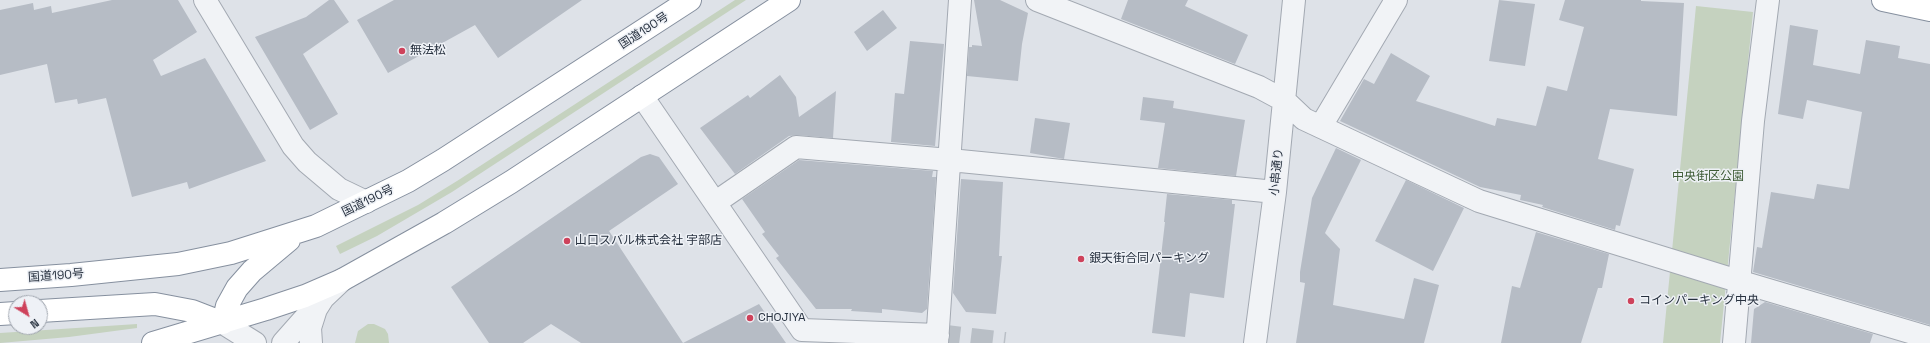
<!DOCTYPE html>
<html>
<head>
<meta charset="utf-8">
<style>
	body { margin:0 }
	#map { position:relative; width:1930px; height:343px; overflow:hidden; background:#dee2e8; font-family:"Space Grotesk",sans-serif }
	canvas { display:block }
	.north { position:absolute; left:8px; top:295px; width:40px; height:40px; box-sizing:border-box; background:#eef1f6; border:1px solid #9ea4ad; border-radius:50%; rotate:143deg; font-size:11px; font-weight:700; line-height:16px; text-align:center; color:#27313f }
	.north::after { content:''; display:block; margin:auto; width:14px; height:18px; background:#ce425b; clip-path:polygon(50% 0,100% 100%,50% 72%,0 100%) }
</style>
</head>
<body>
<div id="map">
<canvas width="1930" height="343"></canvas>
<div class="north">N</div>
</div>
<script>
const context = document.querySelector('canvas').getContext('2d');
context.lineJoin = 'round';
function fill(path, color) { context.fillStyle = color; context.fill(path, 'evenodd'); }
const toPath = rows => new Path2D(rows.map(r => 'M' + r).join(''));
function stroke(path, color, width, dash) { context.strokeStyle = color; context.lineWidth = width; context.lineCap = dash ? 'butt' : 'round'; context.setLineDash(dash || []); context.stroke(path); }
function label(font, color, halo, rows, align = 'center') {
  context.font = font + ' "Space Grotesk","Noto Sans JP",sans-serif'; context.lineWidth = 3; context.setLineDash([]); context.textBaseline = 'middle'; context.strokeStyle = halo; context.fillStyle = color; for (const [text, x, y, turn = 0] of rows) {
    context.save(); context.translate(x, y); context.rotate((+turn || 0) * Math.PI / 180); context.textAlign = isNaN(turn) ? turn : align; if (halo) context.strokeText(text, 0, 0); context.fillText(text, 0, 0); context.restore();
  }
}
fill(toPath([
	[735,0,746,0,452,192,377,236,340,254,336,246,418,205,457,181],
	[1696,6,1753,12,1720,343,1663,343],
	[137,324,137,328,69,337,0,343,0,333],
	[368,324,374,324,385,329,388,334,389,343,355,343,358,331]
]), '#c5d2bf');
fill(toPath([
	[112,0,178,0,197,32,153,60,161,76,205,58,266,161,189,189,187,182,132,197,106,98,78,104,77,99,55,103,47,64,0,75,0,10,33,3,34,10,51,6,52,13],
	[329,0,334,0,349,22,303,54,338,114,310,130,255,37,306,17],
	[394,0,582,0,498,58,475,25,388,73,357,20],
	[974,0,1000,0,1028,13,1022,44,1018,81,967,76,969,47,972,47,972,45,982,46],
	[1128,0,1188,0,1185,6,1248,35,1235,64,1121,19],
	[1499,0,1535,4,1525,66,1489,61],
	[1565,0,1641,0,1641,1,1684,3,1677,116,1610,109,1598,159,1634,169,1620,226,1616,225,1615,230,1542,207,1543,205,1520,200,1521,195,1480,187,1340,121,1364,79,1374,84,1391,53,1430,76,1416,101,1495,126,1497,118,1536,126,1547,86,1567,91,1584,27,1559,20],
	[883,10,897,28,867,51,854,32],
	[1790,25,1818,30,1813,65,1860,74,1866,40,1900,46,1898,58,1930,64,1930,325,1753,272,1757,247,1762,248,1771,192,1814,199,1817,184,1849,189,1862,112,1807,100,1803,119,1778,114],
	[910,41,944,44,935,146,891,142,895,93,904,94],
	[780,75,796,97,799,117,836,91,833,138,797,135,789,136,735,174,700,128,748,95,750,98],
	[1143,97,1174,101,1173,108,1245,120,1236,176,1158,168,1165,123,1140,120],
	[1035,118,1070,123,1064,159,1030,153],
	[1336,148,1361,160,1325,233,1340,249,1333,305,1404,319,1414,278,1439,285,1424,343,1296,343,1305,283,1300,282,1300,272,1312,198],
	[650,154,659,157,678,184,609,231,683,343,759,304,786,343,581,343,551,324,523,343,489,343,451,287,641,157],
	[799,160,933,171,932,177,936,177,927,309,922,313,882,309,882,313,851,311,852,309,816,309,776,258,779,256,762,234,765,232,742,199],
	[961,179,1003,182,999,256,1002,256,996,314,966,312,953,293],
	[1406,180,1464,208,1433,271,1375,241],
	[1167,194,1232,200,1232,204,1235,204,1224,298,1190,293,1185,337,1152,333,1165,222,1164,222],
	[1536,232,1609,254,1602,288,1598,288,1581,343,1501,343,1512,286,1520,288],
	[1765,302,1873,334,1870,343,1751,343,1754,309]
]), '#b6bcc5');
stroke(toPath([
	[938,335,1005,343]
]), '#b9bfc6', 22, [22, 11]);
const minor = toPath([
	[205,0,293,146,307,162,339,189,366,202],
	[1037,0,1259,87,1285,101,1304,119,1479,201,1738,281,1930,338],
	[642,96,802,330],
	[1321,126,1396,0],
	[716,202,796,147,950,160,1275,192],
	[223,323,255,343],
	[802,330,938,335],
	[283,343,314,308],
	[311,343,310,328,316,309,323,298,342,280],
	[937,343,960,0],
	[1255,343,1275,192,1294,0],
	[1734,343,1753,121,1768,0]
]);
const highway = toPath([
	[1883,0,1930,10],
	[0,280,71,275,178,264,231,253,316,226,408,181,443,160,690,0],
	[40,311,155,304,192,311,223,323],
	[0,314,16,313],
	[223,323,227,306,237,288,252,271,289,240],
	[153,343,266,309,305,296,342,280,444,223,511,182,789,0]
]);
stroke(minor, '#a3a9b2', 24);
stroke(highway, '#86909f', 24);
stroke(minor, '#f1f3f6', 22);
stroke(highway, '#fff', 22);
for (const [x, y, r, color] of [
	[402,51,4,"#ce425b"],
	[567,241,4,"#ce425b"],
	[1081,259,4,"#ce425b"],
	[1631,301,4,"#ce425b"],
	[750,318,4,"#ce425b"]
]) { const dot = new Path2D(); dot.arc(x, y, r, 0, 2 * Math.PI); context.fillStyle = color; context.fill(dot); stroke(dot, '#eef1f6', 1.5); }
label('12px', '#27313f', '#eef1f6', [
	["国道190号",644,31,-33],
	["小串通り",1277,172,-84],
	["国道190号",368,201,-26],
	["国道190号",56,276,-4]
]);
label('12px', '#27313f', '#eef1f6', [
	["無法松",410,51],
	["山口スバル株式会社 宇部店",575,241],
	["銀天街合同パーキング",1089,259],
	["コインパーキング中央",1639,301],
	["CHOJIYA",758,318]
], 'left');
label('12px', '#3d5b35', '#eef1f6', [
	["中央街区公園",1708,177]
]);
</script>
</body>
</html>
